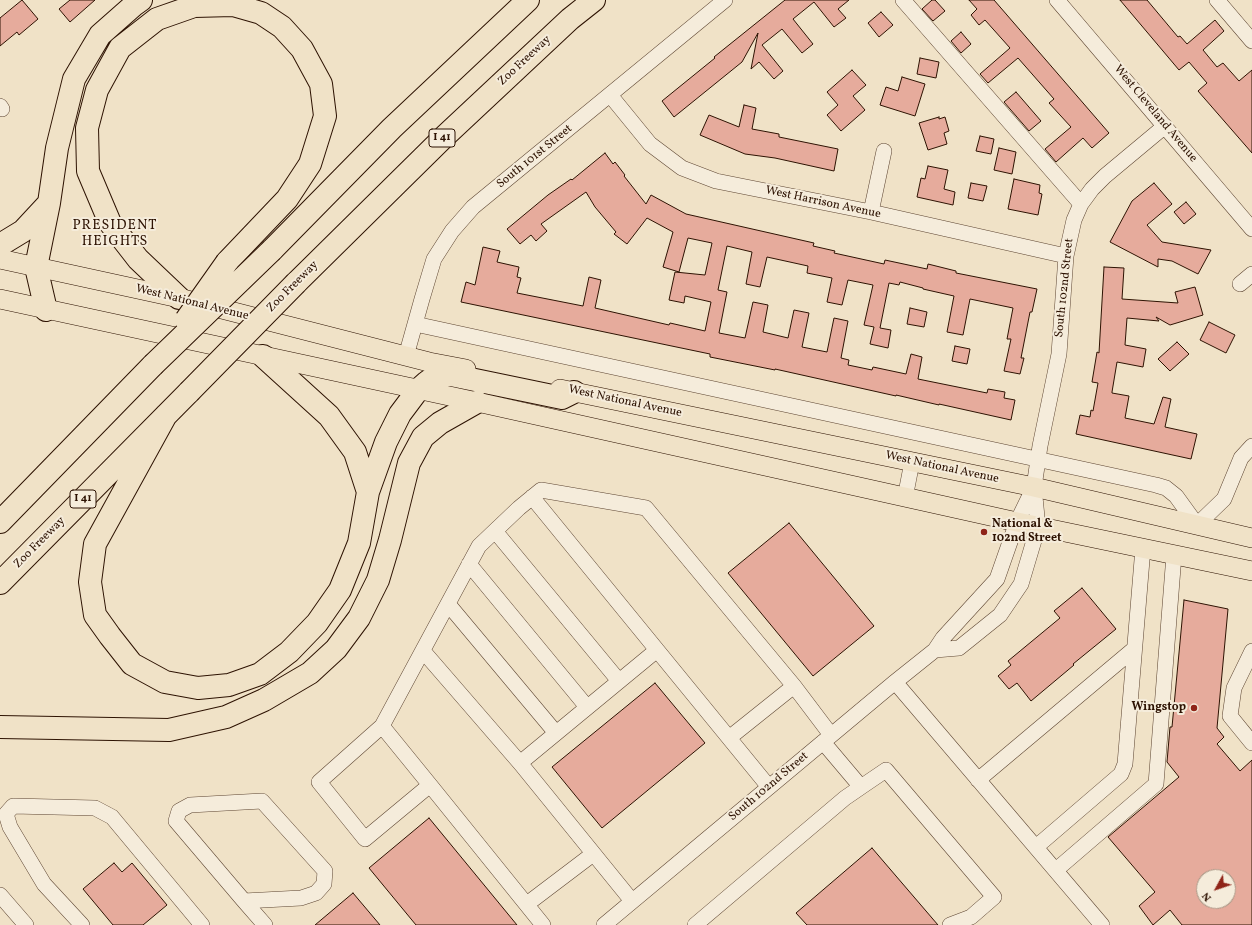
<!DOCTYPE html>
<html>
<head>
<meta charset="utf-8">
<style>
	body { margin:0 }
	#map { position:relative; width:1252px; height:925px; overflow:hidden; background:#f0e2c7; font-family:Vollkorn,serif }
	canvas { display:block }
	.north { position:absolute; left:1196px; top:869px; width:40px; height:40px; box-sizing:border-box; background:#f5ecdb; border:1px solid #a59584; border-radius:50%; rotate:230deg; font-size:11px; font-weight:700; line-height:16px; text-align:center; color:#2d1202 }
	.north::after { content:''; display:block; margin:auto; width:14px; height:18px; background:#8f2418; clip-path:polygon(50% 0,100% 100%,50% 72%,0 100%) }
</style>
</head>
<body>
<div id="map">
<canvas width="1252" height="925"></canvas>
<div class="north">N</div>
</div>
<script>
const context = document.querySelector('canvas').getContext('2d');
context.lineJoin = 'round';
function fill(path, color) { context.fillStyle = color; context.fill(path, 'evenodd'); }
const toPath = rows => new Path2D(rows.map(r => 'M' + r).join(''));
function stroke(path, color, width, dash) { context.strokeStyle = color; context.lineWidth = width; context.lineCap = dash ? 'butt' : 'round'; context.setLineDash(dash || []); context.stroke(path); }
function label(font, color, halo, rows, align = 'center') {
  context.font = font + ' Vollkorn,serif'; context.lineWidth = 4; context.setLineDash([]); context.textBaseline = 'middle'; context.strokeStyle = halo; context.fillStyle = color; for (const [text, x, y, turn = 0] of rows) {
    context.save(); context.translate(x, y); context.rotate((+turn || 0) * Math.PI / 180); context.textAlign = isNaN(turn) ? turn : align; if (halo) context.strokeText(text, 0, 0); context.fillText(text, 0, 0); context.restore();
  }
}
const building = toPath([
	[22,0,38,19,19,35,17,32,0,46,0,18,22,0],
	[70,0,95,0,70,22,59,9,70,0],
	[785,0,849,0,838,9,846,18,834,27,814,2,793,19,813,44,802,53,782,29,762,45,783,71,774,79,759,62,751,69,758,33,742,62,674,117,662,101,715,58,714,57,785,0],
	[932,0,935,0,945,11,933,21,922,9,932,0],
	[969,0,994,0,1109,133,1092,148,1083,138,1056,162,1045,149,1071,127,1049,103,1054,99,1018,58,988,83,980,74,1010,48,985,20,979,25,971,15,977,9,969,0],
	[1120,0,1147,0,1178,37,1180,36,1187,44,1215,20,1224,31,1203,50,1217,67,1223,63,1239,81,1252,70,1252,153,1198,91,1207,83,1189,62,1179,70,1120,0],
	[881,12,893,25,879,37,868,23,881,12],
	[961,32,971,44,961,53,951,41,961,32],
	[920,58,939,62,936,78,917,74,920,58],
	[852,70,866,85,853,96,865,110,841,131,827,115,838,105,827,92,852,70],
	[902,77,925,84,915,116,880,105,886,87,898,91,902,77],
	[1016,92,1041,121,1029,131,1004,102,1016,92],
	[744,105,756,108,752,129,779,134,779,137,838,149,834,171,775,158,745,154,700,135,709,115,739,127,744,105],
	[939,117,939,119,945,117,949,131,944,133,947,144,928,150,919,123,939,117],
	[980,136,994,139,991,154,976,151,980,136],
	[999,148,1016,152,1012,174,994,170,999,148],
	[605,153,613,164,615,162,625,175,624,176,646,204,651,195,686,214,814,243,813,246,835,251,834,253,884,264,885,260,927,269,928,264,956,271,956,273,1037,289,1032,312,1030,312,1021,358,1024,358,1020,374,1004,371,1011,339,1007,339,1013,308,970,299,963,335,947,332,954,296,923,289,923,288,900,282,899,285,889,283,880,328,891,330,888,348,870,344,874,327,864,325,873,285,848,280,842,305,827,302,832,278,807,273,808,266,767,257,760,287,746,284,752,252,727,246,718,290,727,292,719,333,745,338,753,302,768,305,763,332,788,338,794,310,809,313,802,347,827,352,834,318,848,321,841,358,849,360,848,365,872,370,873,367,906,374,911,354,922,357,918,379,987,393,988,389,1005,392,1004,398,1015,400,1011,420,939,404,939,405,896,395,896,396,775,369,775,370,710,357,710,354,461,302,466,282,475,285,483,247,500,251,497,262,519,267,517,277,521,278,517,293,583,306,589,277,601,280,595,308,669,325,670,323,705,331,711,302,685,296,684,303,669,300,675,272,705,275,712,243,688,238,679,272,663,267,673,232,647,218,627,244,614,234,616,232,595,207,586,192,541,224,547,231,536,241,531,235,520,244,507,229,548,195,571,179,572,180,605,153],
	[928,166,948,170,944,189,955,192,953,205,917,197,921,178,925,179,928,166],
	[1014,179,1040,185,1039,193,1042,194,1038,215,1008,209,1014,179],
	[971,183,987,186,983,201,968,198,971,183],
	[1154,183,1172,204,1147,225,1162,242,1211,250,1198,274,1172,261,1158,259,1158,267,1110,242,1132,201,1154,183],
	[1186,202,1196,214,1184,224,1174,212,1186,202],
	[1104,267,1124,268,1122,299,1178,303,1175,292,1195,287,1203,315,1170,325,1156,317,1159,321,1127,318,1125,345,1146,349,1143,367,1117,362,1112,392,1112,393,1129,396,1125,418,1154,424,1163,397,1171,399,1165,427,1197,434,1191,459,1076,434,1080,415,1090,417,1091,410,1093,411,1098,383,1092,382,1097,352,1099,353,1104,267],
	[910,308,927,312,924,327,907,324,910,308],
	[1209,322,1235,335,1226,353,1200,340,1209,322],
	[1177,342,1189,354,1170,371,1158,359,1177,342],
	[955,346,970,349,967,364,952,361,955,346],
	[789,523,874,626,813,676,728,573,789,523],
	[1082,588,1116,629,1073,664,1074,665,1031,701,1017,683,1009,689,998,676,1011,665,1008,661,1060,618,1054,611,1082,588],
	[1184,600,1228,609,1217,728,1224,737,1217,744,1240,771,1252,760,1252,925,1182,925,1170,910,1153,925,1139,906,1155,892,1108,837,1179,777,1167,762,1170,727,1172,727,1184,600],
	[1204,877,1228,877,1228,901,1204,901,1204,877],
	[655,683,705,743,602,828,552,767,655,683],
	[429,818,517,925,416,925,369,868,429,818],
	[872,848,938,925,807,925,796,913,872,848],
	[114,863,122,872,132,863,167,905,143,925,113,925,83,889,114,863],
	[353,893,380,925,315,925,353,893]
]);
fill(building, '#e6ab9c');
stroke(building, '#2d1202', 1);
const minor = toPath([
	[903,0,1081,204],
	[1057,0,1252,229],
	[1217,0,1252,41],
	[610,95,650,144,682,168,716,181,871,212,1066,256],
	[0,106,2,109],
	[871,212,884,151],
	[1240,284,1252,274],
	[415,324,1156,485,1166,488,1176,496,1197,525,1224,499,1241,458,1252,446],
	[406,356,422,299,434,259,452,231,473,207,725,0],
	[532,497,657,650],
	[905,498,912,462],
	[495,531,619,681],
	[469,564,587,707],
	[448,604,556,733],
	[935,650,959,648,1000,615,1021,584,1038,527,1034,487,1040,446,1059,354,1066,256,1074,220,1081,204,1092,189,1105,176,1165,126],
	[423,651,520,763],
	[1252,651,1234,688,1230,716,1252,743],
	[895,682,1102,925],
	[382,726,430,785],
	[729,738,794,686],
	[823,742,861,787,886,770,994,897,971,917,950,925],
	[978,780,1134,649],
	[1036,847,1121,774,1125,764,1143,548],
	[1056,870,1156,784,1174,555],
	[0,895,26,925],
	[244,901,301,898,316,893,324,884,325,871,262,801,190,805,179,811,176,821,244,901,265,925],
	[632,901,520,763,657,650,769,787],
	[527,904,593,854],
	[82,925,44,884,10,827,6,814,13,806,95,808,112,817,202,925],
	[543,925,430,785,365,839,319,782,382,726,479,546,519,508,541,490,646,508,794,686,831,735],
	[604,925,895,682,935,650,943,638,997,579,1017,522,1034,487],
	[695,925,845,798,861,787]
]);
const major = toPath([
	[0,259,179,298,429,362,466,369],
	[0,299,477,402,1017,522,1252,571],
	[560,389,1034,487,1252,538]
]);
const highway = toPath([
	[0,245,23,231,49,203],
	[272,250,392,128,528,0],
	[296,283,445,136,570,19,594,0],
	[179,298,138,259,110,223,88,171,87,128,97,90,120,48,157,19,194,6,233,5,261,13,282,27,302,49,321,84,325,116,310,164,287,199,227,262],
	[46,310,36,267,49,203,57,148,74,79,100,35,134,5,141,0],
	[166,415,95,544,90,582,95,615,110,636,132,664,165,682,198,688,229,685,260,674,289,652,317,623,340,590,359,543,368,492,355,452,329,416,263,356],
	[368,492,386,442,400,414,418,390,427,382,437,375,451,375,562,398,574,392],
	[0,522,153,365],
	[0,583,189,392],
	[0,727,169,730,226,717,264,700,310,673,336,649,359,618,378,580,390,540,409,463,423,437,440,423,477,402]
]);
stroke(minor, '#5e4633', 16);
stroke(major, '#2d1202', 20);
stroke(highway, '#2d1202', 24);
stroke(minor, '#f5ecdb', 15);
stroke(major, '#f0e2c7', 19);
stroke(highway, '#f0e2c7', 22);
const highwayBridge = toPath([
	[186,320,227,262],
	[153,365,272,250],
	[189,392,296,283]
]);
stroke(highwayBridge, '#2d1202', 24, []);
stroke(highwayBridge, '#f0e2c7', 22);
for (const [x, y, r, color] of [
	[984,532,4,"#8f2418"],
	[1194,708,4,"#8f2418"]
]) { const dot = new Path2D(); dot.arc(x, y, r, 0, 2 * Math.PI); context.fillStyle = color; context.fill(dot); stroke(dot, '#f5ecdb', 1.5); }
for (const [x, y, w] of [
	[442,138,26],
	[83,499,26]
]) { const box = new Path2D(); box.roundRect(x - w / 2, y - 9, w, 18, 3); context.fillStyle = '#f5ecdb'; context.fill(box); stroke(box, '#2d1202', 1); }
label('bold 11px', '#2d1202', null, [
	["I 41",442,138],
	["I 41",83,499]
]);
label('12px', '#2d1202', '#f5ecdb', [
	["Zoo Freeway",525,61,-43],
	["West Cleveland Avenue",1155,114,50],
	["South 101st Street",535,157,-39],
	["West Harrison Avenue",823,203,12],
	["Zoo Freeway",293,287,-45],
	["South 102nd Street",1065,288,-84],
	["West National Avenue",192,303,14],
	["West National Avenue",625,402,12],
	["West National Avenue",942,468,12],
	["Zoo Freeway",40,543,-45],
	["South 102nd Street",769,787,-40]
]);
label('bold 12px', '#2d1202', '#f5ecdb', [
	["National &",992,525],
	["102nd Street",992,539],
	["Wingstop",1186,708,"right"]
], 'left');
context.letterSpacing = '1px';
label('14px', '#2d1202', '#f5ecdb', [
	["PRESIDENT",115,226],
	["HEIGHTS",115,242]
]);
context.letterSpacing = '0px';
</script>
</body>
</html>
